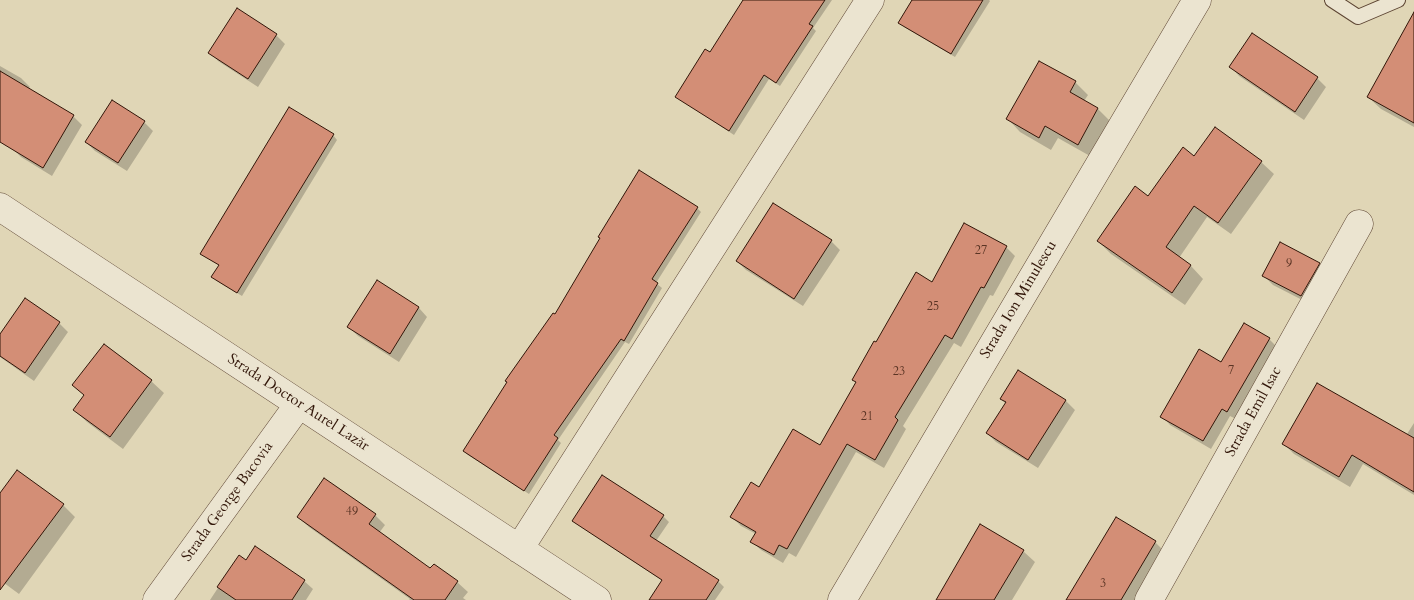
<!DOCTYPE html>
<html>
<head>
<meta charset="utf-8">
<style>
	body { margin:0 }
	canvas { display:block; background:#e0d6b6 }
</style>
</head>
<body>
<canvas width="1414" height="600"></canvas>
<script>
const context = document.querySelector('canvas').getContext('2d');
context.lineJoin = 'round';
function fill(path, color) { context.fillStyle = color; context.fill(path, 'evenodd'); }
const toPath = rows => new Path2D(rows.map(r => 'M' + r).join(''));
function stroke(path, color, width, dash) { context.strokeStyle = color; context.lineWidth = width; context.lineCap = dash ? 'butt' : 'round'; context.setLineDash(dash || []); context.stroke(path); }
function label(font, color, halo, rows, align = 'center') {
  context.font = font + ' Cardo,serif'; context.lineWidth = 4.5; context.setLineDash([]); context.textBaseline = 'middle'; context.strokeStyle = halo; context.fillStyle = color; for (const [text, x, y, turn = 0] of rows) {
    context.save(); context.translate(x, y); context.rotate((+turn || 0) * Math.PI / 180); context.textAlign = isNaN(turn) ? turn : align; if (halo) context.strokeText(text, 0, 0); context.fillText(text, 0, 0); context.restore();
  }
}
fill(toPath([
	[745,0,832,0,813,28,816,31,780,86,769,79,734,135,677,97,710,53],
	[914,0,989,0,990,1,955,57,904,27],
	[237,10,276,35,285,44,258,87,218,61,210,52],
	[1414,29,1414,127,1381,109,1368,97],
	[1253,34,1317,78,1326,87,1304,120,1239,76,1231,67],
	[0,66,21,78,30,87,28,89,73,116,82,125,52,176,21,157,13,149,0,141],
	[1075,82,1088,95,1084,101,1098,109,1110,121,1090,156,1058,138,1051,150,1020,132,1008,119],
	[144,122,153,131,127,171,95,151,86,142],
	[333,135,337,140,242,296,217,281,213,277,220,266,201,254],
	[1194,157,1261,162,1274,174,1231,234,1207,217,1179,258,1191,266,1203,279,1185,305,1111,254,1098,241],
	[697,208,701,212,656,283,662,288,629,344,625,342,558,440,561,443,529,494,468,455,464,451,555,316],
	[831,241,840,250,803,306,746,270,737,261],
	[1006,247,1015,256,993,296,990,295,961,347,954,343,903,426,906,429,884,468,856,452,796,557,789,553,783,563,761,550,752,542,756,534,741,526,732,517,760,489,820,446,857,383,853,379,876,344,932,283],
	[1319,264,1328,272,1310,304,1273,285,1264,276],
	[378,282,419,308,427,317,399,362,358,336,349,327],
	[59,323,68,332,34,381,0,357,0,337],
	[1269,339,1277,347,1236,419,1230,416,1211,449,1170,425,1162,416,1222,364],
	[1019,371,1066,401,1075,410,1038,468,996,442,987,433,1006,404,1001,399],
	[151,381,164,393,123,449,87,422,74,409,85,396,74,385],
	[1414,423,1414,495,1363,464,1350,487,1294,454,1284,444,1400,432,1401,431,1407,434],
	[0,495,63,505,75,517,19,594,0,580],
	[375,515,385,525,379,533,431,570,434,565,457,582,468,592,463,598,466,600,409,600,410,599,309,527,298,517],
	[663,516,669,522,656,541,718,581,724,587,715,600,664,600,663,581,580,526,574,521],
	[1155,542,1167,554,1139,600,1068,600],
	[1023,551,1035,562,1012,600,937,600],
	[239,556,246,561,304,581,313,589,306,600,210,600]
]), '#0003');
const building = toPath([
	[743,0,825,0,809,24,813,26,776,83,764,75,729,131,675,97,705,49,710,52,743,0],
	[912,0,983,0,951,54,898,23,912,0],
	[237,8,277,34,248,79,208,53,237,8],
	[1414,12,1414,123,1367,97,1414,12],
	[1252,33,1318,77,1295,112,1229,67,1252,33],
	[1039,61,1076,81,1070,92,1098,108,1078,145,1045,126,1039,138,1006,119,1039,61],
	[0,71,74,115,43,168,0,142,0,71],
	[112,100,145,121,118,163,85,142,112,100],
	[289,107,334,134,237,293,211,277,219,265,200,254,289,107],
	[1215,127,1262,161,1218,223,1194,206,1166,247,1191,265,1172,293,1097,241,1135,186,1148,196,1183,147,1194,156,1215,127],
	[639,170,698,207,652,279,658,283,624,341,621,339,554,435,558,438,524,491,463,451,507,382,505,381,553,313,555,314,600,238,598,237,639,170],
	[773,203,832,240,794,299,736,261,773,203],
	[964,223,1007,246,984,288,981,287,952,339,945,335,895,417,898,420,875,460,847,444,787,549,779,545,774,555,750,542,756,532,730,517,751,482,759,487,793,429,820,445,856,382,852,380,874,341,876,342,916,272,932,282,964,223],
	[1280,242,1320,263,1301,296,1262,276,1280,242],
	[377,280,419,307,390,354,347,327,377,280],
	[25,298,60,322,25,373,0,356,0,334,25,298],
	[1244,323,1270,338,1227,412,1222,409,1203,441,1160,417,1199,349,1221,362,1244,323],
	[104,344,152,380,110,437,73,410,84,395,72,385,104,344],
	[1018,370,1066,400,1028,460,986,433,1006,402,1000,399,1018,370],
	[1317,383,1414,438,1414,492,1352,455,1339,477,1282,444,1317,383],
	[17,470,64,504,0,590,0,493,17,470],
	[602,475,664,515,650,536,719,580,706,600,649,600,662,580,572,521,602,475],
	[324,478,376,514,369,524,430,568,434,564,458,581,445,600,414,600,297,517,324,478],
	[1116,517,1156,541,1121,600,1066,600,1116,517],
	[980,524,1024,550,994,600,936,600,980,524],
	[255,546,305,580,292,600,236,600,217,587,239,555,246,560,255,546]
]);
fill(building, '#d38e76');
stroke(building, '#321609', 1);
const service = toPath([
	[1332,0,1358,17,1398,0]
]);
const minor = toPath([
	[0,207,597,600],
	[519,549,870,0],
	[157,600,299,404],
	[842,600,1197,0],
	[1149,600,1359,224]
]);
stroke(service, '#5e4634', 16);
stroke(minor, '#5e4634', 29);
stroke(service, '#ebe4d0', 14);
stroke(minor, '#ebe4d0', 28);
label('12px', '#5a3424', null, [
	["27",981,251],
	["9",1289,264],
	["25",933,307],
	["7",1231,371],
	["23",899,372],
	["21",867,417],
	["49",352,512],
	["3",1103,584]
]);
label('15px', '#321609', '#ebe4d0', [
	["Strada Ion Minulescu",1019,300,-59],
	["Strada Doctor Aurel Lazăr",298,403,33],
	["Strada Emil Isac",1254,412,-61],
	["Strada George Bacovia",228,502,-54]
]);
</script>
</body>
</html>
